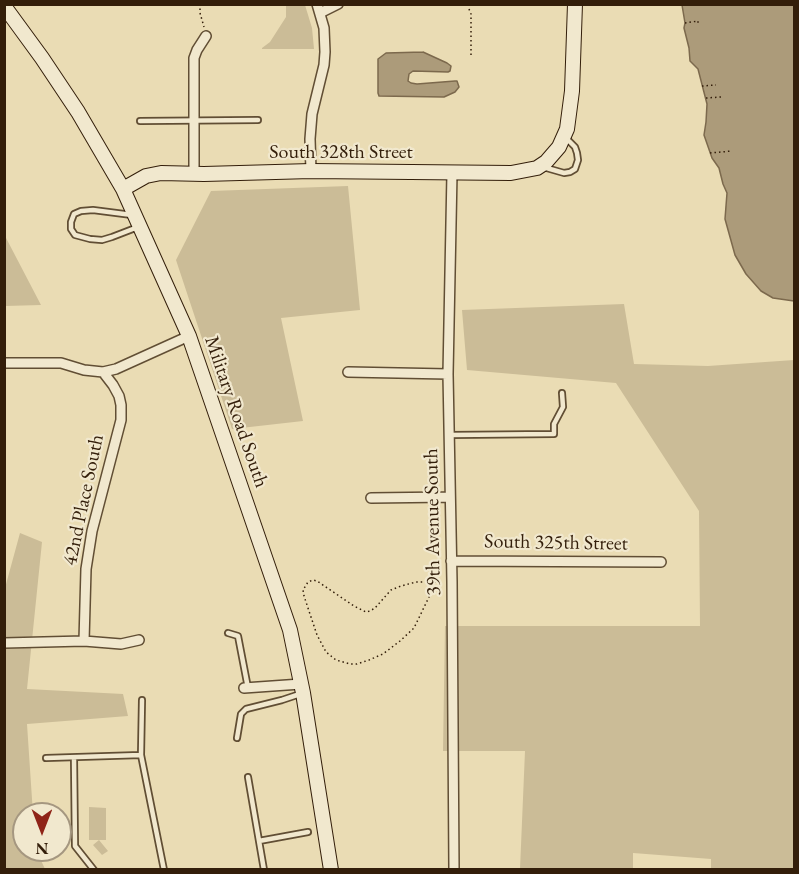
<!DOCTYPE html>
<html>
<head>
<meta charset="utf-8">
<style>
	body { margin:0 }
	#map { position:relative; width:799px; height:874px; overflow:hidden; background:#eadcb4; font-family:"EB Garamond",serif }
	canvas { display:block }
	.frame { position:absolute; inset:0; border:6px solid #331e0a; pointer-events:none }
	.north { position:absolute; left:12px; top:802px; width:60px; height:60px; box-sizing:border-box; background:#f1e8ce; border:2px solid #a59780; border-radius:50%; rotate:180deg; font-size:16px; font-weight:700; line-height:24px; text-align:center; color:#331e0a }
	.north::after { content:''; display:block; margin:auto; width:21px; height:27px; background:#8f2418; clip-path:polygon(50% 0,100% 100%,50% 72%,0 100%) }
</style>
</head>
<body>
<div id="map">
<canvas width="799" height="874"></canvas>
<div class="frame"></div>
<div class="north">N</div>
</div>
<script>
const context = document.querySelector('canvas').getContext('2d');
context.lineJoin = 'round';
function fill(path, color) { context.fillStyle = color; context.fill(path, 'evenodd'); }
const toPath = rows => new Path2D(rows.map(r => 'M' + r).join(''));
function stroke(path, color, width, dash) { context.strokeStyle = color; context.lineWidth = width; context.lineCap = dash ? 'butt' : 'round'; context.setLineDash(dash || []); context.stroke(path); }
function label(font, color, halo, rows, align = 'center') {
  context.font = font + ' "EB Garamond",serif'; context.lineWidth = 4.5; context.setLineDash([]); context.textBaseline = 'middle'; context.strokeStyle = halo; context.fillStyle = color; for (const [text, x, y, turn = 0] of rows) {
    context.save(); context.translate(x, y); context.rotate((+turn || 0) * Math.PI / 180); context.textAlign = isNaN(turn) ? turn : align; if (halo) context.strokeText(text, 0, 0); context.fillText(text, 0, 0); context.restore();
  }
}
fill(toPath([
	[286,5,305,5,312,28,314,49,262,49,262,48,270,42,286,17],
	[348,186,360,310,281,318,303,421,232,429,176,260,211,191],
	[4,236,5,236,41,305,5,306],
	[624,304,634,364,708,366,794,360,794,869,711,869,711,859,633,853,633,869,520,869,525,751,443,751,445,626,700,626,699,511,616,383,467,370,462,310],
	[20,533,42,542,27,689,123,694,128,716,27,724,33,814,24,814,24,850,36,850,45,869,5,870,5,588],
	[89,807,106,808,106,840,99,840,108,851,102,855,93,845,99,840,89,840]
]), '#cbbc97');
const water = toPath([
	[682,5,794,5,794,301,773,298,761,291,746,274,735,255,725,219,727,193,723,184,719,168,712,158,704,135,706,122,707,104,698,69,690,61,689,48,684,28,685,23,682,5],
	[423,52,447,63,451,66,450,71,448,72,413,71,409,74,408,81,411,83,417,84,455,81,457,81,459,87,455,92,444,97,379,96,378,93,378,59,386,53,423,52]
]);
fill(water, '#ac9b7a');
stroke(water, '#7c694d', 1.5);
const lane = toPath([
	[140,121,258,120],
	[543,167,564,173,570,172,575,169,578,160,577,153,575,147,566,138],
	[132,215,93,210,81,211,74,214,71,222,71,229,75,235,90,239,102,240,112,237,138,227],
	[450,435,554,434,554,424,563,407,562,393],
	[228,633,238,636,248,688],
	[142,700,141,755,164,870],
	[237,738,241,714,246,709,282,700,300,694],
	[46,758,141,755],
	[74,758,75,846,94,870],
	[248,777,264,870],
	[259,841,308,832]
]);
const street = toPath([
	[320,13,338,4],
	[311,171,310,139,312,114,324,65,325,52,324,28,317,4],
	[452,173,448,374,452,582,454,870],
	[194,174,194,58,197,50,206,36],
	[4,363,61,363,84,370,103,372,116,369,189,336],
	[348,372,448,374],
	[371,498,450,497],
	[451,561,661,562],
	[84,641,86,569,92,531,121,420,121,405,119,396,113,385,103,372],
	[4,643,84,641,121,644,139,640],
	[244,688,301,684]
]);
const secondary = toPath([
	[4,6,42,58,78,112,123,189,189,336,290,630,303,693,331,870],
	[123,189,146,176,161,173,204,174,311,171,511,173,537,168,546,162,559,147,567,129,572,91,575,4]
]);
stroke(lane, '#614e34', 8);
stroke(street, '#614e34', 12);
stroke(secondary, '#331e0a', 16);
stroke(toPath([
	[200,4,200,13,204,27],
	[469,9,471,14,471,55],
	[685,23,698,21,698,25],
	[702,86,716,85],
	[706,98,721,97],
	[710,153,732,151],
	[428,583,430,593,429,597,414,628,400,641,383,654,369,660,357,664,350,664,336,660,326,652,317,635,304,596,303,590,308,582,313,580,317,581,354,606,366,612,370,611,375,608,391,590,401,586,416,582,442,582]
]), '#331e0a', 1.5, [1.5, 3]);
stroke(lane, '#f1e8ce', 4.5);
stroke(street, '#f1e8ce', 9);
stroke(secondary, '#f1e8ce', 14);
label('20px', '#331e0a', '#f1e8ce', [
	["South 328th Street",341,153],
	["Military Road South",236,412,71],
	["42nd Place South",84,500,-78],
	["39th Avenue South",433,522,-91],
	["South 325th Street",556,543,1]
]);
</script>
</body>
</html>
